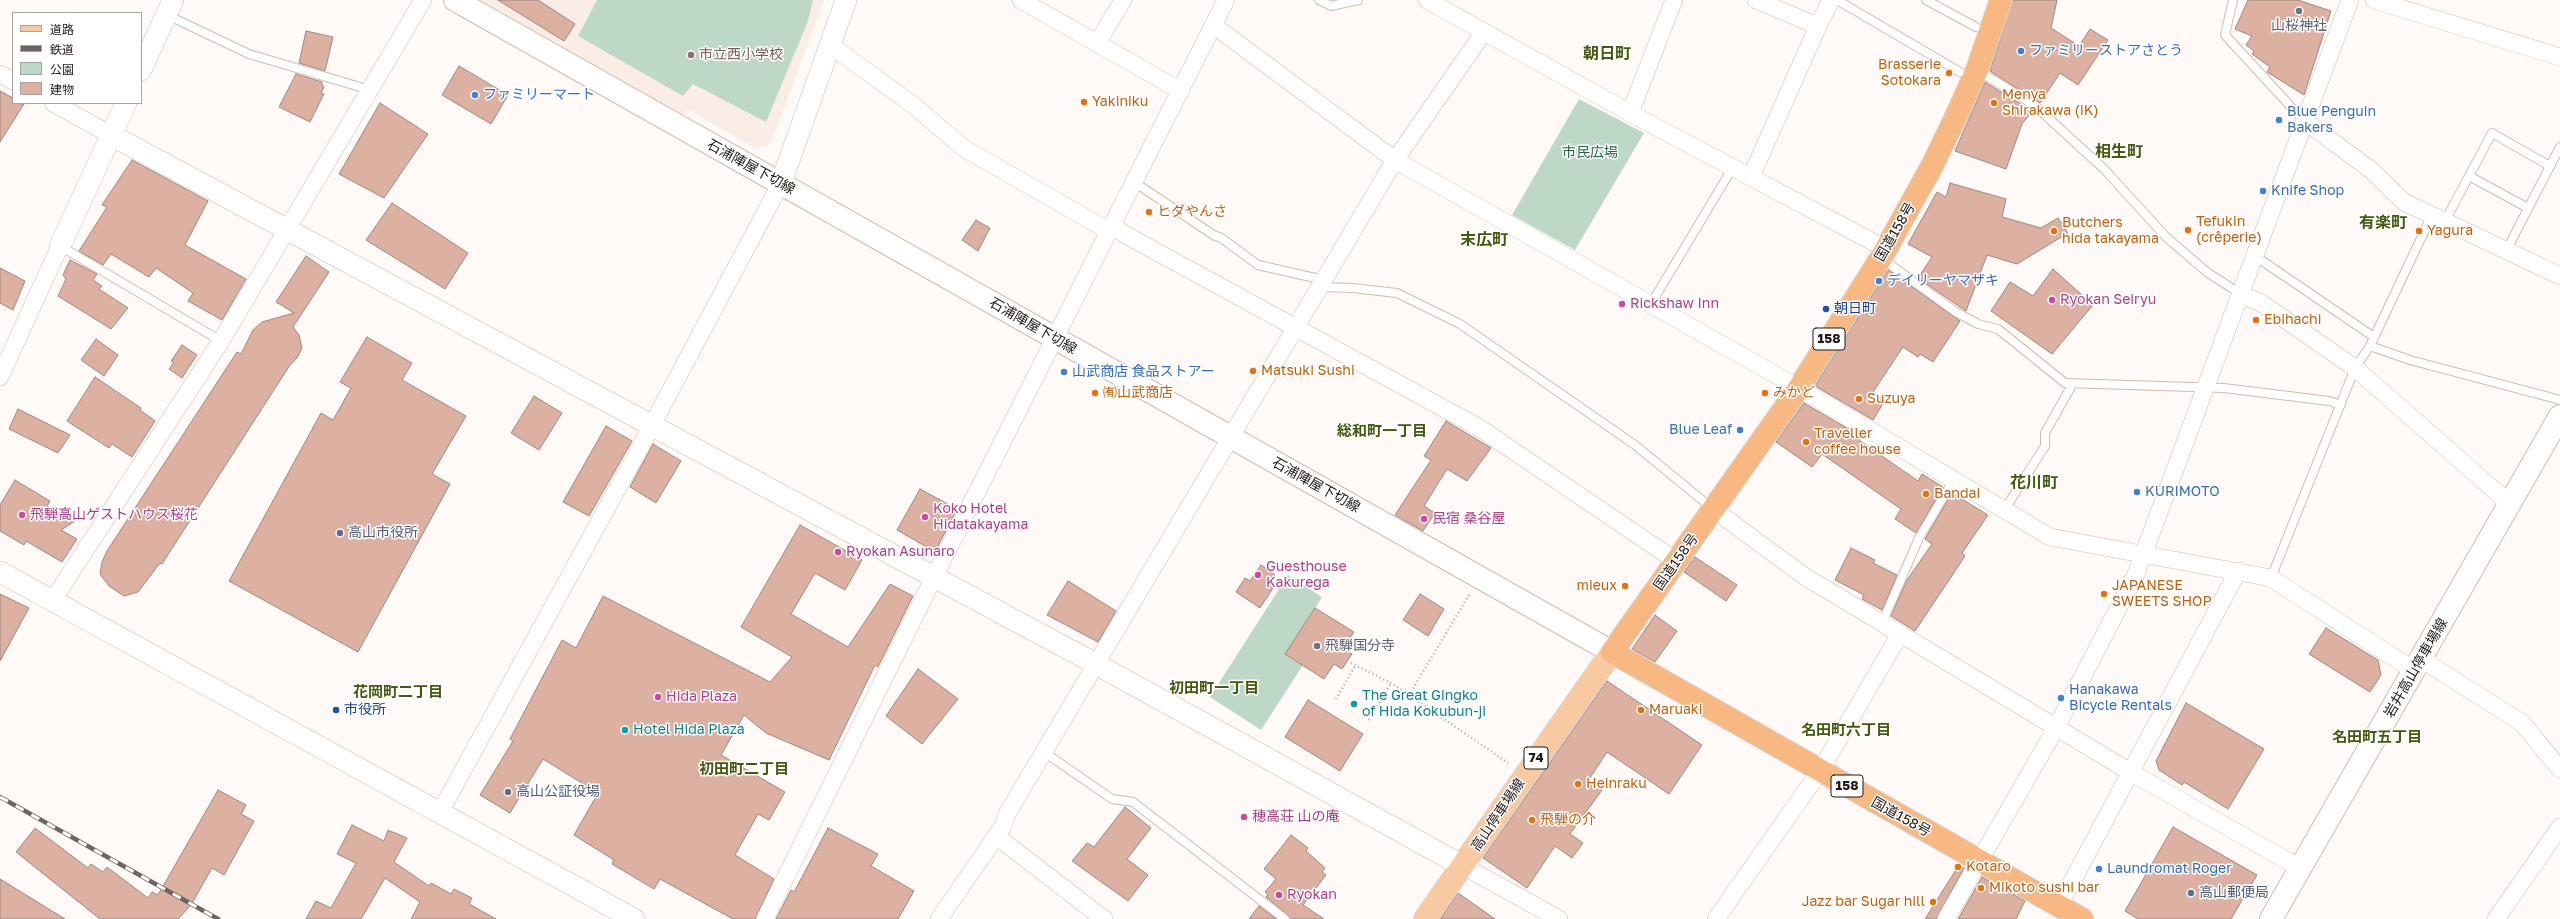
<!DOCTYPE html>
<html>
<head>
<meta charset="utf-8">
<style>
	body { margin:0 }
	#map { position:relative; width:2560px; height:919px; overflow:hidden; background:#fffaf8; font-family:"Golos Text","Noto Sans JP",sans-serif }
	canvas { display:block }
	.legend { position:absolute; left:12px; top:12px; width:130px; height:92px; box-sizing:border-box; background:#fff; border:1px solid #a6a3a1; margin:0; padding:5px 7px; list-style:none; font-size:12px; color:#211915 }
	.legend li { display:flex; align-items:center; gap:8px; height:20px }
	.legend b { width:20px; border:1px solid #a6a3a1 }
</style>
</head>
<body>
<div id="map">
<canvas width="2560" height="919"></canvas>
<ul class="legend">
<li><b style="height:5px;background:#f9caa1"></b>道路</li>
<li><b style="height:5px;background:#6c6562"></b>鉄道</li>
<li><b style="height:11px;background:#bdd8c6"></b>公園</li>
<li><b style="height:11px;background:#ddb1a1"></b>建物</li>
</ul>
</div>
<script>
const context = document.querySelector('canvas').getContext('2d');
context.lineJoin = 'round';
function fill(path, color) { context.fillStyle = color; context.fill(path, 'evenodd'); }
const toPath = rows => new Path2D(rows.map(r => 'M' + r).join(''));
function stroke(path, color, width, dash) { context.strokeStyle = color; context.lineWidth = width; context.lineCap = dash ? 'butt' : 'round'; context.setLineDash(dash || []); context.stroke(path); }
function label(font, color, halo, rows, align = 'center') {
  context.font = font + ' "Golos Text","Noto Sans JP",sans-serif'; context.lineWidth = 3; context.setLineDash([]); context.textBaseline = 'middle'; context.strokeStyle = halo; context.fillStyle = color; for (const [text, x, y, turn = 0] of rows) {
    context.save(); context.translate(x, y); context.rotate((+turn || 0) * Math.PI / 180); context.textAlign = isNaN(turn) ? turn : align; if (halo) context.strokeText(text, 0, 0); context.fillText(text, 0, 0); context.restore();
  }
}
fill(toPath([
	[480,0,824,0,771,144,756,149,688,110,684,115]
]), '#f9ede6');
fill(toPath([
	[597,0,813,0,808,21,766,122,693,84,683,96,578,36],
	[1579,99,1644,133,1575,250,1512,215],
	[1288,575,1322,597,1286,654,1303,665,1261,730,1210,697]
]), '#bdd8c6');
const building = toPath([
	[498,0,538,0,575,24,564,41,498,0],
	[2013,0,2057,0,2051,28,2079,46,2090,29,2108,40,2078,85,2060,73,2040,103,1990,71,2013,0],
	[2248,0,2298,0,2331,11,2304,95,2267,72,2270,67,2252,54,2254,51,2246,45,2252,36,2235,29,2248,0],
	[306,31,333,37,325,71,299,63,306,31],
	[459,66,508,95,491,124,442,95,459,66],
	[296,74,322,82,322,85,324,87,321,93,324,94,310,122,279,107,296,74],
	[1985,82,2032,111,2022,124,2006,169,1955,151,1985,82],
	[0,91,13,98,13,103,24,104,0,142,0,91],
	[380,103,428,134,384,198,339,174,380,103],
	[132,160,208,201,185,245,246,279,222,320,188,301,193,293,156,268,149,277,111,254,103,265,79,251,107,207,102,205,132,160],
	[1950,183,2006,199,2002,217,2041,228,2058,218,2068,233,2017,264,1987,255,1966,311,1918,278,1932,257,1908,244,1937,192,1946,197,1950,183],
	[392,203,468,253,445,289,366,240,392,203],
	[976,220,990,228,978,251,962,240,976,220],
	[306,256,329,272,293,327,299,335,302,348,297,358,290,365,162,564,160,563,138,592,124,596,109,586,100,574,102,562,107,551,237,352,241,354,253,330,262,322,294,313,276,302,306,256],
	[70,260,97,274,93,280,102,286,99,289,128,308,111,329,58,296,66,279,63,275,70,260],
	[0,268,25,281,13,310,0,303,0,268],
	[2053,269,2093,305,2052,354,1991,311,2010,282,2033,296,2053,269],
	[1888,270,1960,321,1933,362,1920,354,1918,357,1903,347,1873,392,1885,400,1873,420,1815,386,1888,270],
	[367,337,412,363,402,380,466,416,432,474,450,484,358,652,229,581,321,413,333,420,351,388,340,382,367,337],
	[96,339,118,355,104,376,81,360,96,339],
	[182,345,197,355,182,378,169,369,174,362,171,361,182,345],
	[95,377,141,408,140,410,155,421,132,457,112,444,109,448,67,421,95,377],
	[534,396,562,413,539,450,511,433,534,396],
	[1804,403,1862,437,1859,440,1918,481,1922,474,1943,487,1916,533,1895,519,1901,509,1822,454,1812,467,1776,442,1804,403],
	[18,409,70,435,58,453,9,429,18,409],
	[1446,421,1491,448,1467,481,1447,469,1424,506,1435,513,1423,531,1395,515,1431,460,1424,456,1446,421],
	[606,426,632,441,589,516,563,502,606,426],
	[653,444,681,461,656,503,630,487,653,444],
	[15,480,50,501,47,506,75,521,61,530,77,539,62,562,26,541,24,545,0,531,0,505,15,480],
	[920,489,957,509,935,552,897,530,920,489],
	[1952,493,1988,515,1962,553,1965,556,1915,631,1891,616,1907,580,1932,544,1925,539,1952,493],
	[800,525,862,560,845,590,815,573,791,614,848,647,890,584,913,596,878,667,875,665,829,760,766,733,744,715,721,755,785,792,769,820,758,814,735,855,774,879,755,919,733,919,660,879,654,889,612,864,614,860,574,835,598,793,543,759,510,813,480,795,513,741,510,739,562,640,576,648,603,596,770,682,792,657,741,627,800,525],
	[1851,548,1875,560,1873,563,1897,575,1882,610,1862,599,1864,595,1835,580,1851,548],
	[1695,557,1737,585,1726,601,1684,572,1695,557],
	[1261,565,1275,575,1270,581,1275,585,1260,608,1236,592,1245,578,1250,581,1261,565],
	[1068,581,1116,611,1098,642,1047,615,1068,581],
	[0,594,29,608,0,661,0,594],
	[1420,594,1444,609,1428,636,1403,620,1420,594],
	[1315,608,1354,632,1343,648,1352,654,1342,669,1334,664,1324,679,1285,654,1315,608],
	[1655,615,1677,631,1655,662,1632,649,1655,615],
	[2326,628,2378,660,2381,675,2370,692,2309,654,2326,628],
	[918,669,958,699,922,744,886,716,918,669],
	[1607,681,1702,745,1669,794,1607,752,1588,781,1602,790,1570,834,1583,843,1572,858,1555,846,1527,888,1483,858,1607,681],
	[1308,700,1363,734,1340,771,1285,737,1308,700],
	[2186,703,2264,749,2228,809,2184,782,2182,785,2159,770,2156,761,2186,703],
	[218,790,246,805,241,814,254,821,224,875,212,868,191,905,178,919,100,919,16,852,35,828,88,868,91,864,103,872,107,867,148,898,152,892,158,895,218,790],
	[1125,807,1151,828,1127,859,1148,875,1128,901,1072,861,1087,843,1094,847,1125,807],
	[352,825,384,841,388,830,407,838,394,862,429,886,431,883,451,894,454,889,472,898,469,904,496,919,411,919,420,902,385,878,361,919,306,919,316,901,331,908,356,863,337,854,352,825],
	[2173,827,2257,875,2231,919,2138,919,2125,911,2173,827],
	[828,828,878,854,871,866,914,891,898,919,776,919,791,890,794,892,828,828],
	[1291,835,1308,848,1306,851,1325,868,1322,872,1326,875,1303,905,1324,919,1290,919,1288,915,1266,897,1268,895,1265,892,1276,879,1264,869,1291,835],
	[1959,865,1964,868,1936,919,1925,919,1959,865],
	[1982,877,2025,901,2016,919,1958,919,1982,877],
	[0,879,65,919,0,919,0,879],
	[1458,893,1495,919,1440,919,1458,893],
	[1259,906,1276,919,1249,919,1259,906]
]);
fill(building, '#ddb1a1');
stroke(building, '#9e887f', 1);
const service = toPath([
	[1319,0,1331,6,1358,0],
	[1837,0,1960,72],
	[1926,0,1976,27],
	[2233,0,2225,35,2305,122],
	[167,15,249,54,370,90],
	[1977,70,2034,105,2104,169,2166,237,2208,273,2241,294],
	[2469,176,2528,208],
	[1134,182,1215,236,1220,237,1258,265,1324,280],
	[2445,221,2492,133,2550,166],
	[60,246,221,341],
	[2506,251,2560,147],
	[2255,256,2374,337],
	[1881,258,1956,312,1978,324,1998,329,2065,383,2224,388,2329,401,2341,405],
	[1320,287,1353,288,1397,293,1460,324,1635,445,1713,509],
	[1651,304,1733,167],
	[2370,346,2410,360,2560,400],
	[2005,509,2045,446,2045,433,2072,385],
	[2271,578,2355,368,2370,346,2432,215],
	[1882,623,1919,538,1954,479],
	[1044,752,1112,799,1133,802,1285,919]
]);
const minor = toPath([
	[1021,0,1181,91],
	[1427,0,1630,113,1886,249],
	[1756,0,1818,26],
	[2374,0,2560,57],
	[1213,25,1395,160,1799,388,2050,537,2271,578,2415,671],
	[1098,42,1123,0],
	[830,45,912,104,965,149,1109,231],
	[0,74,13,81],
	[53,103,111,135],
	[1630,113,1674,0],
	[2306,122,2371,170,2404,202,2560,276],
	[1751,177,1818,26,1831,0],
	[1112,225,1124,234,1478,427,1676,561],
	[2241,294,2261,303,2355,368,2510,504],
	[0,377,60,246],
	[1713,509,1804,576,2132,773,2300,868],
	[53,600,221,341,423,0],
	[2421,659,2522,723,2560,769],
	[439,814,643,442,781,183],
	[996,836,1104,919],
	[1463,866,1559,919],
	[2059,906,2238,571],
	[765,919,934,577,1226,0],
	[939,919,1003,826,1007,814,1395,160,1484,32],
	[1716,919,1820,771,1900,634],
	[1946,919,2056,728,2136,574,2350,0],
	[2496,919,2560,827]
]);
const tertiary = toPath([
	[141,70,173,0],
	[111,135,1096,664,1463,866],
	[781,183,846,0],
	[60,246,126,103],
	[0,572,634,919]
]);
const secondary = toPath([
	[455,0,1612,652],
	[2271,919,2560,416]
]);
const primary = toPath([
	[1425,919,1612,652]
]);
const trunk = toPath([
	[2001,0,1977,70,1953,123,1932,166,1881,258,1799,388,1612,652,2082,919]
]);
stroke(service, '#d1bbae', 10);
stroke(minor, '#d1bbae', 18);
stroke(tertiary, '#d1bbae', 22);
stroke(secondary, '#d1bbae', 24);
stroke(primary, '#d7d6d5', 24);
stroke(trunk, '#d7d6d5', 24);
stroke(toPath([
	[1469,595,1409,695,1508,763],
	[1351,663,1391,683,1409,695],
	[1336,699,1355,666],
	[1369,720,1391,683]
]), '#aea7a5', 2.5, [1, 3]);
stroke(service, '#fff', 8);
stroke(minor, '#fff', 17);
stroke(tertiary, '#fff', 21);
stroke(secondary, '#fff', 22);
stroke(primary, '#f9caa1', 22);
stroke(trunk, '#f7b882', 22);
const rail = toPath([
	[0,797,218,919]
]);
stroke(rail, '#6c6562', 4.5);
stroke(rail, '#fff', 3, [9]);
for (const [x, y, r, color] of [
	[2299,11,4,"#6b7280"],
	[2021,51,4,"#3f7fe0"],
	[691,55,4,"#8d6e63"],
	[1949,73,4,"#e8710a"],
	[475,95,4,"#3f7fe0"],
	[1084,102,4,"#e8710a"],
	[1994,103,4,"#e8710a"],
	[2279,120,4,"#3f7fe0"],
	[2263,191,4,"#3f7fe0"],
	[1149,212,4,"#e8710a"],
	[2188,230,4,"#e8710a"],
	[2054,231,4,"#e8710a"],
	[2419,231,4,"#e8710a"],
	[1879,281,4,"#3f7fe0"],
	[2052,300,4,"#d1479c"],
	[1622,304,4,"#d1479c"],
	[1826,309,4,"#1a4fb4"],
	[2256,320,4,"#e8710a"],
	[1253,371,4,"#e8710a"],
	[1064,372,4,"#3f7fe0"],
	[1095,393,4,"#e8710a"],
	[1765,393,4,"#e8710a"],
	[1859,399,4,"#e8710a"],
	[1740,430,4,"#3f7fe0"],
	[1806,442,4,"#e8710a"],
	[2137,492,4,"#3f7fe0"],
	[1926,494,4,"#e8710a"],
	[22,515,4,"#d1479c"],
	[925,517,4,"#d1479c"],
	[1424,519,4,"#d1479c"],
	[340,533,4,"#5c6f8a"],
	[838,552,4,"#d1479c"],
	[1258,575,4,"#d1479c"],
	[1625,586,4,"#e8710a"],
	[2104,594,4,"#e8710a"],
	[1317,646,4,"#6b7280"],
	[658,697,4,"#d1479c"],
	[2061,698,4,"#3f7fe0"],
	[1354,704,4,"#0f9aa8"],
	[336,710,4,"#1a4fb4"],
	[1641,710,4,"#e8710a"],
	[625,730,4,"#0f9aa8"],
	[1578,784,4,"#e8710a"],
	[508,792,4,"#5c6f8a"],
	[1244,817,4,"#d1479c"],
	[1532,820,4,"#e8710a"],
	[1958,867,4,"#e8710a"],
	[2099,869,4,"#3f7fe0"],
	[1981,888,4,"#e8710a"],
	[2191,893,4,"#5c6f8a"],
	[1279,895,4,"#d1479c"],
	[1933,902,4,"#e8710a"]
]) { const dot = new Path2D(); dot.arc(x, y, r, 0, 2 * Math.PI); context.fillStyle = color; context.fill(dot); stroke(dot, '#fff', 1.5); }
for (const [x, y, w] of [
	[1829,339,32],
	[1536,758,24],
	[1847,786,32]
]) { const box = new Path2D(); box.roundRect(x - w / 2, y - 11, w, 22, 3); context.fillStyle = '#fff'; context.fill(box); stroke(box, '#211915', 1); }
label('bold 13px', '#211915', null, [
	["158",1829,339],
	["74",1536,758],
	["158",1847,786]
]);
label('14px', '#5b616d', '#fff', [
	["山桜神社",2299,26],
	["飛騨国分寺",1325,646,"left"]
]);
label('14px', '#366cbe', '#fff', [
	["ファミリーストアさとう",2029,51],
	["ファミリーマート",483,95],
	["Blue Penguin",2287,112],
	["Bakers",2287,128],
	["Knife Shop",2271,191],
	["デイリーヤマザキ",1887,281],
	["山武商店 食品ストアー",1072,372],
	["Blue Leaf",1732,430,"right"],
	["KURIMOTO",2145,492],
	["Hanakawa",2069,690],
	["Bicycle Rentals",2069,706],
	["Laundromat Roger",2107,869]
], 'left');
label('14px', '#785e54', '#fff', [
	["市立西小学校",699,55]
], 'left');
label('14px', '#c56008', '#fff', [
	["Brasserie",1941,65,"right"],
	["Sotokara",1941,81,"right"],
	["Menya",2002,95],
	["Shirakawa (iK)",2002,111],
	["Yakiniku",1092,102],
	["ヒダやんさ",1157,212],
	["Tefukin",2196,222],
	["(crêperie)",2196,238],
	["Butchers",2062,223],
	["hida takayama",2062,239],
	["Yagura",2427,231],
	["Ebihachi",2264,320],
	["Matsuki Sushi",1261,371],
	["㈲山武商店",1103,393],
	["みかど",1773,393],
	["Suzuya",1867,399],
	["Traveller",1814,434],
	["coffee house",1814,450],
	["Bandai",1934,494],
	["mieux",1617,586,"right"],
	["JAPANESE",2112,586],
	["SWEETS SHOP",2112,602],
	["Maruaki",1649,710],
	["Heinraku",1586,784],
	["飛騨の介",1540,820],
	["Kotaro",1966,867],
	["Mikoto sushi bar",1989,888],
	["Jazz bar Sugar hill",1925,902,"right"]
], 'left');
label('14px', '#236340', '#fff', [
	["市民広場",1590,153]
]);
label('14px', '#211915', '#fff', [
	["石浦陣屋下切線",751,167,29],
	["国道158号",1895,232,-60],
	["石浦陣屋下切線",1033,326,30],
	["石浦陣屋下切線",1316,485,29],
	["国道158号",1676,562,-55],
	["岩井高山停車場線",2416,668,-60],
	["高山停車場線",1498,815,-56],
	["国道158号",1901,817,29]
]);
label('14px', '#b23c85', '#fff', [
	["Ryokan Seiryu",2060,300],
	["Rickshaw Inn",1630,304],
	["Koko Hotel",933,509],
	["Hidatakayama",933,525],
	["飛騨高山ゲストハウス桜花",30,515],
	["民宿 桑谷屋",1432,519],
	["Ryokan Asunaro",846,552],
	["Guesthouse",1266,567],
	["Kakurega",1266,583],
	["Hida Plaza",666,697],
	["穂高荘 山の庵",1252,817],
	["Ryokan",1287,895]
], 'left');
label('14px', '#164399', '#fff', [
	["朝日町",1834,309],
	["市役所",344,710]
], 'left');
label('14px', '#4e5e75', '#fff', [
	["高山市役所",348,533],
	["高山公証役場",516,792],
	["高山郵便局",2199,893]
], 'left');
label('14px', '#0d838f', '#fff', [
	["The Great Gingko",1362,696],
	["of Hida Kokubun-ji",1362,712],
	["Hotel Hida Plaza",633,730]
], 'left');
label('bold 15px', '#445a0f', '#fff', [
	["総和町一丁目",1382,431],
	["初田町一丁目",1214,688],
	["花岡町二丁目",398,692],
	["名田町六丁目",1846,730],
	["名田町五丁目",2377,737],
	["初田町二丁目",744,769]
]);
label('bold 16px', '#445a0f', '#fff', [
	["朝日町",1607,54],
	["相生町",2119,152],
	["有楽町",2383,223],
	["末広町",1484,240],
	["花川町",2034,483]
]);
</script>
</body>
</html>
